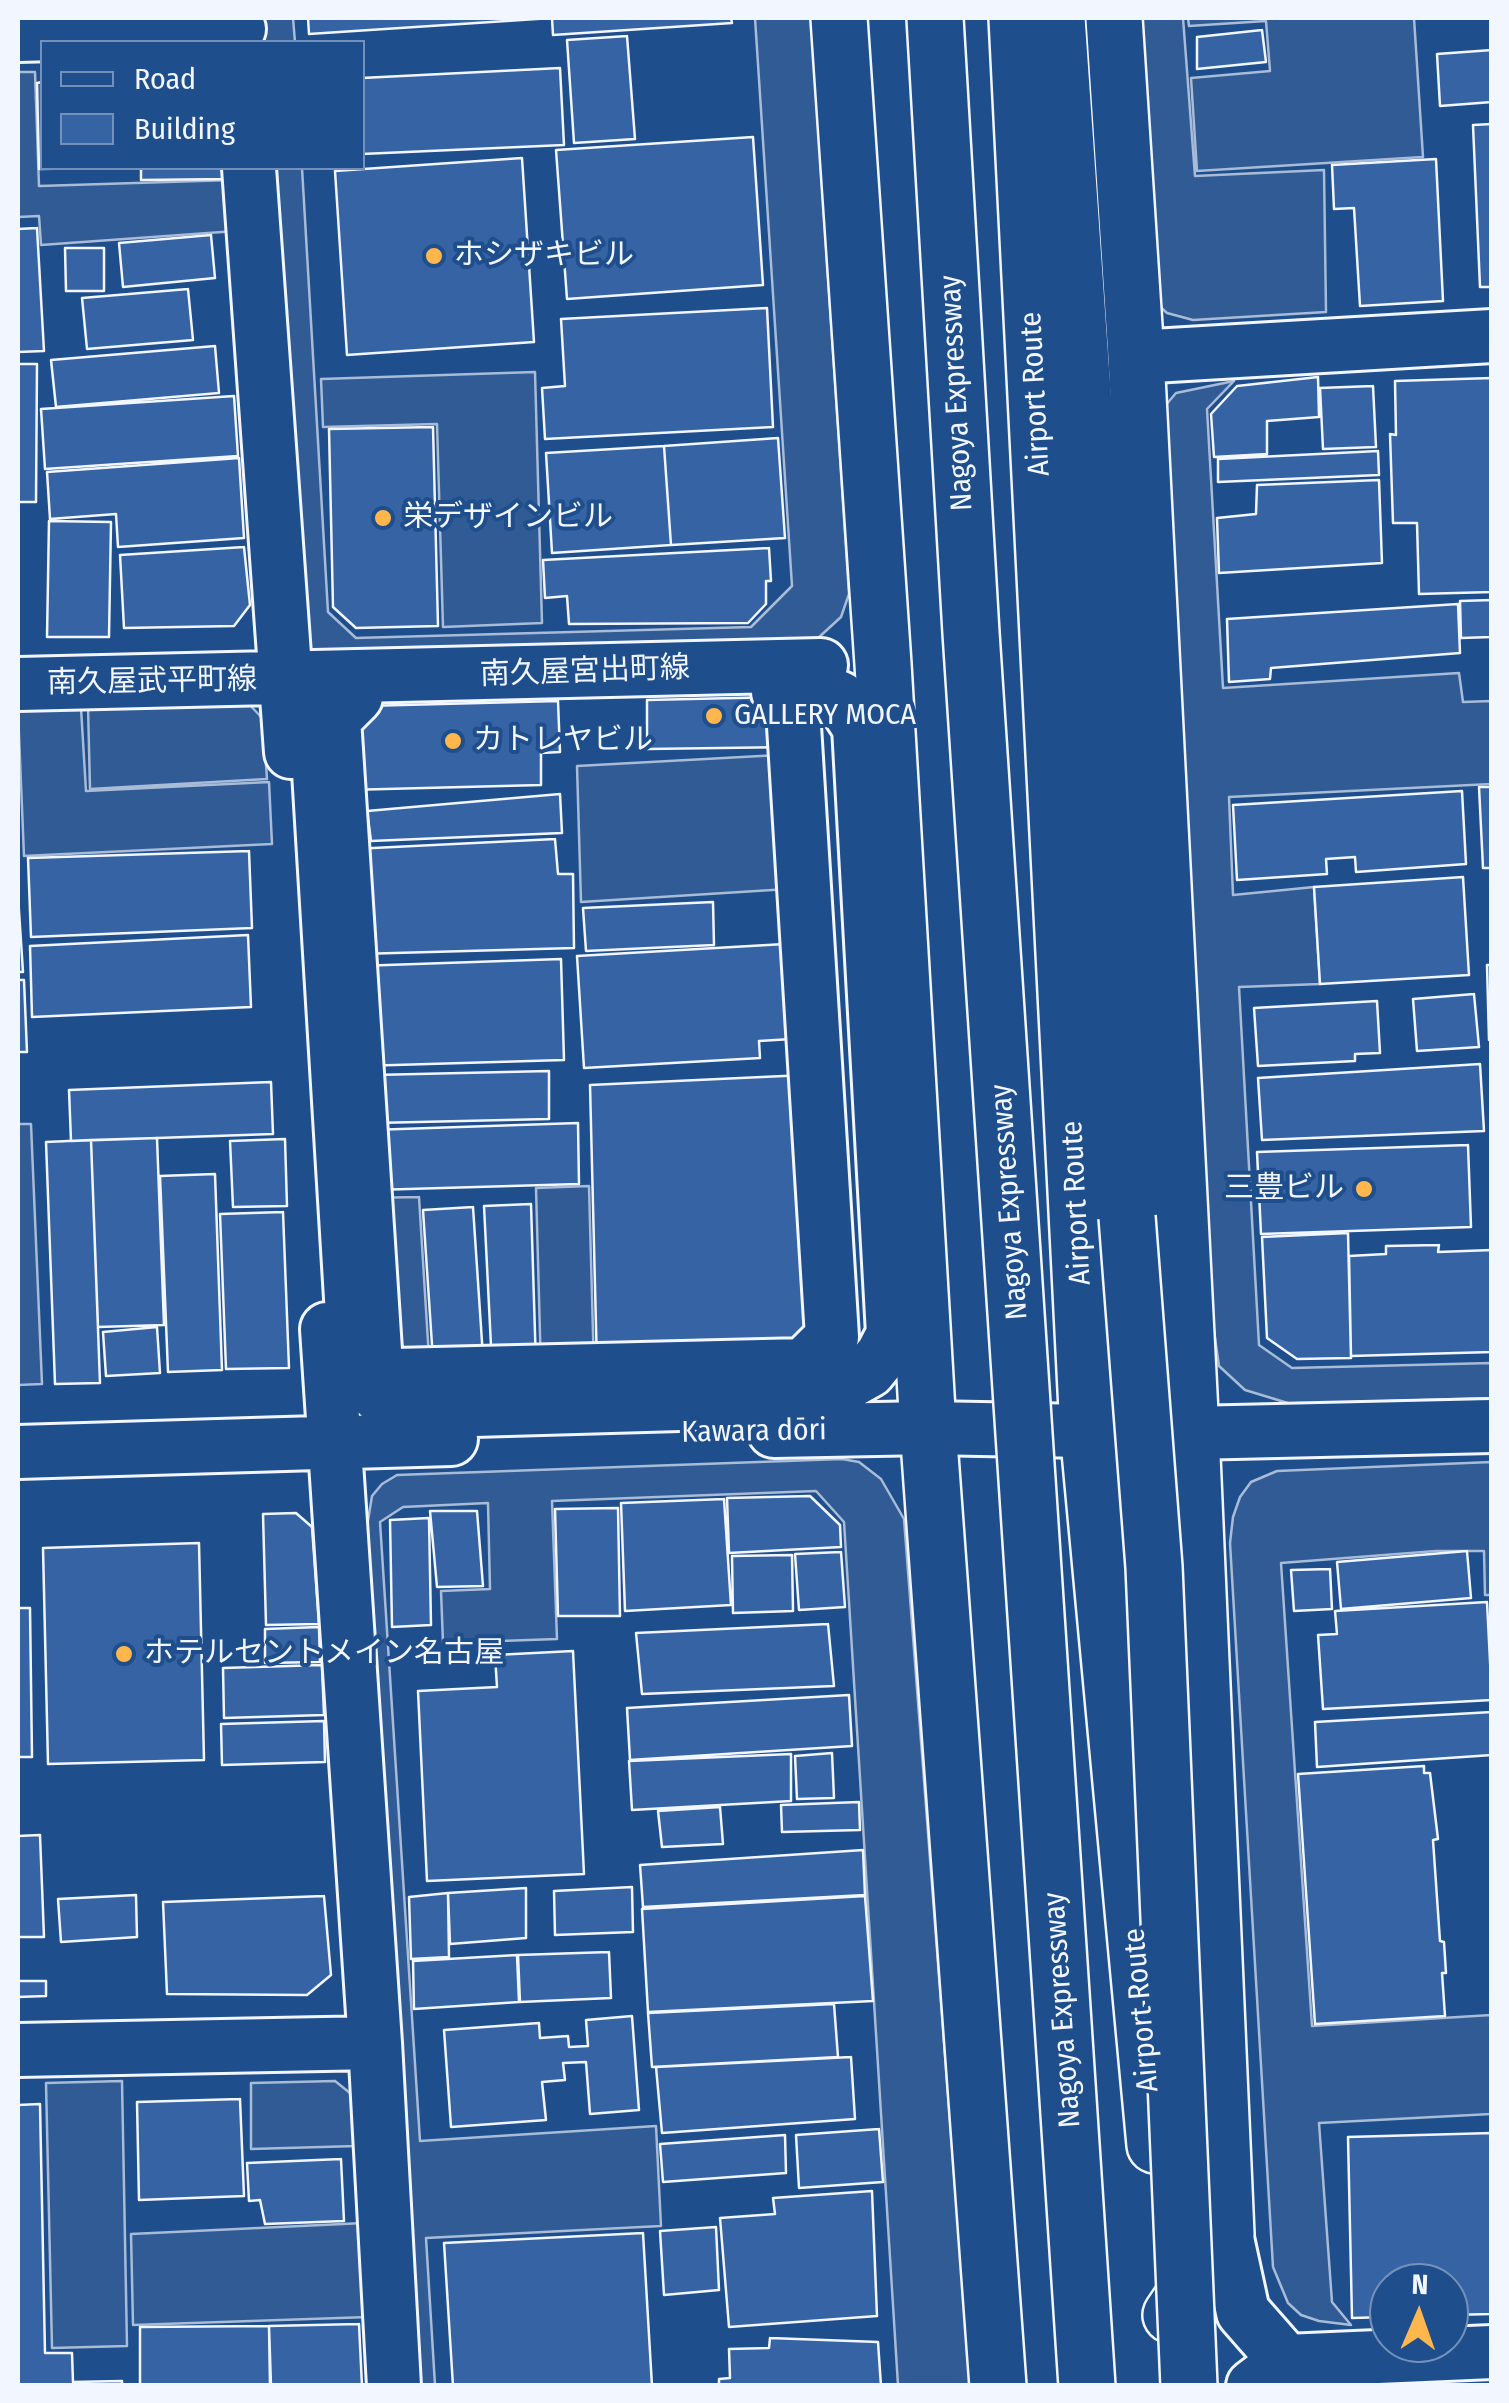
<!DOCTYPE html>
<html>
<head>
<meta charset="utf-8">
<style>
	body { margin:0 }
	#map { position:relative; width:1509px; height:2403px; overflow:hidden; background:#1f4e8c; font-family:"Fira Sans Condensed",sans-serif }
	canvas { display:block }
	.frame { position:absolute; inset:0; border:20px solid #f2f6ff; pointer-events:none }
	.legend { position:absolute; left:40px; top:40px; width:325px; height:130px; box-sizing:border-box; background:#1f4e8c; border:2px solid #7391ba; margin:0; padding:12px 18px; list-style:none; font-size:30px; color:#f2f6ff }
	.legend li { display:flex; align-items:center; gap:20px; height:50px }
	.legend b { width:50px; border:2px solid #7391ba }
	.north { position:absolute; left:1369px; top:2263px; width:100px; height:100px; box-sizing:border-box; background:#1f4e8c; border:2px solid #7391ba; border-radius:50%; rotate:2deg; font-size:28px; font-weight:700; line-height:40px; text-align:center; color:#f2f6ff }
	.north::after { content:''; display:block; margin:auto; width:35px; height:45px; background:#ffb74d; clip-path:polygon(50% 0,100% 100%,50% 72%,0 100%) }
</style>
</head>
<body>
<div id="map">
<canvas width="1509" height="2403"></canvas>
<div class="frame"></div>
<ul class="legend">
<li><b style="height:12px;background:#1f4e8c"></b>Road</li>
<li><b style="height:28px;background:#3563a3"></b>Building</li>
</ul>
<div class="north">N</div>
</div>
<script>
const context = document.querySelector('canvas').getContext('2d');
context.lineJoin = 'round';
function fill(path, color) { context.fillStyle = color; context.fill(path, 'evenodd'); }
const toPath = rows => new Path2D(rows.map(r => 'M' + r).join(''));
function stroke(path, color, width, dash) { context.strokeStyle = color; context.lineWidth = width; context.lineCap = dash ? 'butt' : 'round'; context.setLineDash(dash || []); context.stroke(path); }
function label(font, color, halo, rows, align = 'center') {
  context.font = font + ' "Fira Sans Condensed","Noto Sans JP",sans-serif'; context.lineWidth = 8; context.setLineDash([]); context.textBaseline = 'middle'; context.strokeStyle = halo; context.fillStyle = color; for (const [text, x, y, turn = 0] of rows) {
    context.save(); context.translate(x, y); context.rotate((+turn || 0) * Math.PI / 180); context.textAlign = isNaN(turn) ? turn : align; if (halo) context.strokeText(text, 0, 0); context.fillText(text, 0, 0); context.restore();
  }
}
const built = toPath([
	[260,18,293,18,295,42,262,42,260,18],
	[755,18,811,18,849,594,841,617,817,639,804,644,323,654,303,646,269,168,302,168,328,612,356,638,751,627,792,586,755,18],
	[1136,18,1183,18,1195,176,1324,170,1326,312,1193,320,1167,313,1155,302,1136,18],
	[1188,18,1414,18,1423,157,1197,171,1191,78,1270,71,1266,21,1189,26,1188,18],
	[18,72,35,72,39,186,232,180,236,231,41,245,39,216,18,217,18,72],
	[535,372,542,623,443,627,437,424,323,427,321,379,535,372],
	[1234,381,1207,409,1223,688,1459,673,1463,702,1491,701,1491,784,1229,797,1233,895,1314,887,1320,984,1239,987,1259,1345,1292,1368,1491,1363,1491,1398,1291,1404,1245,1390,1219,1366,1211,1310,1165,406,1176,393,1234,381],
	[248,703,263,719,267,779,90,789,88,706,248,703],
	[81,708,86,791,269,782,272,844,24,856,18,711,81,708],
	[797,754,804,888,581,902,577,766,797,754],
	[18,1124,31,1124,42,1384,18,1385,18,1124],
	[589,1186,594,1370,541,1371,536,1188,589,1186],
	[419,1197,430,1374,395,1375,365,1198,419,1197],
	[842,1459,859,1462,881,1479,904,1519,959,2238,969,2279,977,2385,898,2385,844,1522,816,1491,552,1501,557,1639,443,1643,441,1591,490,1589,488,1503,403,1507,380,1522,420,2141,656,2126,661,2226,426,2238,435,2385,417,2385,365,1539,372,1496,382,1484,397,1475,842,1459],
	[1491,1462,1491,1595,1485,1595,1484,1551,1436,1551,1281,1563,1312,2026,1491,2015,1491,2114,1319,2123,1332,2302,1351,2325,1319,2321,1301,2315,1288,2303,1273,2267,1230,1543,1233,1517,1240,1497,1251,1482,1277,1471,1491,1462],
	[122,2081,127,2346,52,2348,46,2083,122,2081],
	[335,2081,355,2097,357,2146,251,2149,251,2083,335,2081],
	[364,2223,369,2317,133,2325,131,2234,364,2223]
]);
fill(built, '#305b95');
stroke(built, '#a8bbd7', 2.5);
const building = toPath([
	[308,18,731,18,732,23,553,35,552,18,309,34,308,18],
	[1262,30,1266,62,1197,69,1197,37,1262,30],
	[627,36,635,139,574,143,567,40,627,36],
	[1492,50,1492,102,1440,106,1437,54,1492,50],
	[560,68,564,145,362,154,362,78,560,68],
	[42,82,42,168,97,168,39,169,37,83,42,82],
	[1492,124,1492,287,1480,287,1473,125,1492,124],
	[753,137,763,285,567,299,556,150,753,137],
	[522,158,534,342,347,355,335,171,522,158],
	[1436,159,1443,301,1360,306,1354,208,1334,209,1332,165,1436,159],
	[141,168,229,168,229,179,141,180,141,168],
	[37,228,44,351,18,352,18,229,37,228],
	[211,235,215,278,123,287,119,243,211,235],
	[65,248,104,248,104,291,66,291,65,248],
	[188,289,193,340,87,349,82,298,188,289],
	[767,308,773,427,545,439,542,388,565,386,561,319,767,308],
	[215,346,219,393,56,407,51,360,215,346],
	[18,364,37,364,36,502,18,502,18,364],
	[1318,377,1319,417,1267,421,1267,454,1214,457,1211,414,1237,386,1318,377],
	[1492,378,1492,592,1419,594,1417,523,1393,523,1390,434,1396,435,1395,381,1492,378],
	[1373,386,1376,447,1323,449,1320,388,1373,386],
	[234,396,238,456,45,469,41,409,234,396],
	[433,427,438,626,356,628,333,607,329,429,433,427],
	[778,438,785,538,671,545,664,446,778,438],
	[664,446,671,545,552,553,546,453,664,446],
	[1378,451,1379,475,1218,482,1218,459,1378,451],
	[239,458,244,538,118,547,116,514,50,519,47,472,239,458],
	[1379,480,1382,563,1219,573,1217,518,1256,514,1257,485,1379,480],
	[49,521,111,522,109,637,47,637,49,521],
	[244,547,250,605,234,626,124,628,120,555,244,547],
	[769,548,771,581,766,581,766,604,748,623,569,624,567,596,545,598,543,560,769,548],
	[1492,600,1492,637,1461,638,1460,601,1492,600],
	[1458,604,1460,653,1271,668,1270,679,1229,682,1227,619,1458,604],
	[779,697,794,747,647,749,647,700,779,697],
	[558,701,560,752,541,753,541,785,347,790,364,706,558,701],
	[1479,787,1492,787,1492,868,1483,868,1479,787],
	[1462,791,1466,864,1356,872,1355,857,1326,859,1327,874,1237,880,1233,805,1462,791],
	[560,794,562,833,371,841,367,811,560,794],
	[555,839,558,874,573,874,574,948,359,954,353,849,555,839],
	[249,851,252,928,31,937,28,858,249,851],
	[1463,877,1469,975,1320,984,1314,887,1463,877],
	[18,896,23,972,18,972,18,896],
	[713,902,714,945,586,951,583,908,713,902],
	[248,935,251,1007,32,1017,30,946,248,935],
	[802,943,808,1038,759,1041,760,1058,584,1068,577,956,802,943],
	[561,959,564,1060,361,1066,358,966,561,959],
	[1487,965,1492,965,1492,1040,1489,1040,1487,965],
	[18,980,24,980,27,1052,18,1052,18,980],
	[1474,994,1479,1047,1417,1051,1413,999,1474,994],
	[1377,1001,1380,1053,1355,1054,1355,1061,1258,1066,1254,1008,1377,1001],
	[1480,1064,1484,1131,1262,1140,1258,1078,1480,1064],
	[549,1071,549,1119,375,1123,374,1075,549,1071],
	[805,1075,821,1326,801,1351,597,1366,590,1085,805,1075],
	[271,1082,273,1134,71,1141,69,1090,271,1082],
	[578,1123,579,1184,374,1190,371,1130,578,1123],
	[157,1138,164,1325,98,1327,91,1140,157,1138],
	[285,1139,287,1206,233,1207,230,1141,285,1139],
	[91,1140,100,1383,55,1384,46,1142,91,1140],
	[1468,1145,1471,1227,1261,1234,1257,1152,1468,1145],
	[215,1174,222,1370,168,1372,160,1176,215,1174],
	[531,1204,536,1365,492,1366,484,1206,531,1204],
	[473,1207,483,1357,433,1360,423,1210,473,1207],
	[283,1212,289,1368,226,1369,220,1214,283,1212],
	[1348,1233,1351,1358,1297,1359,1267,1338,1262,1237,1348,1233],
	[1439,1245,1438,1252,1492,1250,1492,1352,1351,1356,1349,1256,1386,1254,1386,1246,1439,1245],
	[157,1327,160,1373,106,1376,103,1332,157,1327],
	[810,1496,840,1525,841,1547,729,1553,727,1498,810,1496],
	[724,1499,731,1605,625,1611,621,1503,724,1499],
	[618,1508,620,1616,558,1616,555,1509,618,1508],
	[430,1511,477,1511,483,1586,437,1587,430,1511],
	[296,1513,312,1527,319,1624,266,1625,263,1514,296,1513],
	[429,1518,431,1625,392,1627,390,1520,429,1518],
	[199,1543,204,1760,48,1764,43,1548,199,1543],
	[1467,1551,1471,1598,1341,1609,1337,1562,1467,1551],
	[841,1552,845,1607,799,1610,795,1554,841,1552],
	[792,1555,793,1611,733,1613,732,1556,792,1555],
	[1330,1569,1332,1609,1294,1611,1291,1570,1330,1569],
	[1487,1602,1492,1700,1323,1709,1318,1635,1337,1634,1335,1611,1487,1602],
	[18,1608,30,1608,32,1757,18,1757,18,1608],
	[828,1624,834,1686,642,1694,636,1633,828,1624],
	[319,1627,320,1662,265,1663,265,1629,319,1627],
	[573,1651,584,1874,427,1881,418,1691,497,1687,495,1655,573,1651],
	[322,1665,324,1715,224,1718,223,1668,322,1665],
	[849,1695,852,1746,630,1760,627,1708,849,1695],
	[1492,1712,1492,1755,1317,1767,1315,1722,1492,1712],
	[324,1721,325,1762,222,1765,221,1724,324,1721],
	[832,1753,834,1798,797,1799,795,1756,832,1753],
	[791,1754,791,1801,632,1810,629,1761,791,1754],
	[1424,1766,1424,1773,1430,1773,1438,1839,1433,1840,1440,1941,1444,1942,1446,1973,1442,1973,1445,2016,1315,2024,1298,1774,1424,1766],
	[859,1802,860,1830,782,1832,781,1805,859,1802],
	[720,1807,723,1844,662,1847,658,1811,720,1807],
	[40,1835,44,1937,18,1937,18,1836,40,1835],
	[863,1850,865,1895,643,1907,640,1865,863,1850],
	[632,1887,633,1932,555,1935,554,1891,632,1887],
	[526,1888,526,1938,450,1944,448,1893,526,1888],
	[448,1893,449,1957,411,1959,409,1897,448,1893],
	[136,1895,137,1937,61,1942,58,1899,136,1895],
	[324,1896,331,1975,307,1995,167,1994,163,1902,324,1896],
	[865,1896,873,2001,648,2012,642,1909,865,1896],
	[609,1952,611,1998,520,2002,518,1955,609,1952],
	[517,1955,519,2002,414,2009,413,1961,517,1955],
	[18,1981,46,1981,46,1996,18,1997,18,1981],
	[834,2004,838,2057,652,2067,648,2013,834,2004],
	[632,2016,639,2110,590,2114,586,2062,563,2063,565,2080,542,2082,546,2120,451,2127,444,2030,539,2023,540,2038,568,2036,569,2047,588,2046,586,2020,632,2016],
	[851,2057,855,2119,662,2133,656,2067,851,2057],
	[240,2099,244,2196,139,2200,137,2102,240,2099],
	[40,2104,45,2353,72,2353,73,2382,122,2381,122,2386,18,2386,18,2105,40,2104],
	[879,2129,883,2182,799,2188,796,2135,879,2129],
	[1492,2133,1492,2314,1449,2315,1449,2283,1389,2283,1389,2317,1352,2318,1348,2137,1492,2133],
	[785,2135,786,2173,663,2182,660,2144,785,2135],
	[341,2159,344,2221,265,2224,260,2200,249,2201,247,2163,341,2159],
	[872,2191,877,2316,729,2327,720,2218,775,2214,773,2198,872,2191],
	[716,2227,719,2290,664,2295,660,2231,716,2227],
	[643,2233,652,2386,453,2386,444,2243,643,2233],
	[359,2324,362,2386,271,2386,269,2326,359,2324],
	[269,2326,270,2386,140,2386,140,2327,269,2326],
	[770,2338,878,2342,881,2386,719,2386,719,2379,730,2378,729,2349,769,2348,770,2338]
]);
fill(building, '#3563a3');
stroke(building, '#f2f6ff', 2.5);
const street = toPath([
	[18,35,239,29],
	[249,168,291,752],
	[1136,357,1492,336],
	[18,684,821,665],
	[822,690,840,698,859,727,893,1334,882,1355,869,1371,817,1400,405,1412,386,1403,361,1378,355,1364,315,706,324,697,356,697,334,719,376,1366,395,1375,804,1365,832,1337,793,710,778,692,822,690],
	[327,1329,375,2043,394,2386],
	[774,1431,928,1428,1191,1433,1492,1426],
	[18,1452,451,1439],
	[18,2050,375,2043],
	[1226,2234,1243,2312,1286,2361],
	[1253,2386,1286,2361,1492,2352]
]);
const primary = toPath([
	[839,18,883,664,928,1428,998,2386],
	[1017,18,1088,1430,1155,2145],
	[1114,18,1136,357,1191,1433,1226,2234,1171,2315]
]);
const highway = toPath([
	[1057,18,1099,620,1127,1217]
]);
stroke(street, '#f2f6ff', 58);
stroke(primary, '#f2f6ff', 60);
stroke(highway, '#f2f6ff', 60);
stroke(street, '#1f4e8c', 52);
stroke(primary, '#1f4e8c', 55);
stroke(highway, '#1f4e8c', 55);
const highwayBridge = toPath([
	[935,18,971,633,1087,2386],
	[1127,1217,1154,1567,1189,2386]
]);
stroke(highwayBridge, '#f2f6ff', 60, []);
stroke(highwayBridge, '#1f4e8c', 55);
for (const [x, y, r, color] of [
	[434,256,10,"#ffb74d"],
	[383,518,10,"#ffb74d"],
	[714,716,10,"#ffb74d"],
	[453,741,10,"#ffb74d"],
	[1364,1189,10,"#ffb74d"],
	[124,1654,10,"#ffb74d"]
]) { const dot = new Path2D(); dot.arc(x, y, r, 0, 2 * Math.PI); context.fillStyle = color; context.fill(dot); stroke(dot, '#1f4e8c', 4); }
label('30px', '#f2f6ff', '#1f4e8c', [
	["ホシザキビル",454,256],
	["栄デザインビル",403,518],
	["GALLERY MOCA",734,716],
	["カトレヤビル",473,741],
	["三豊ビル",1344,1189,"right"],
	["ホテルセントメイン名古屋",144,1654]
], 'left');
label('30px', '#f2f6ff', '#1f4e8c', [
	["Nagoya Expressway",957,393,-93],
	["Airport Route",1036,394,-93],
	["南久屋宮出町線",585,672,-2],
	["南久屋武平町線",152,682,-1],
	["Nagoya Expressway",1010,1202,-94],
	["Airport Route",1077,1203,-93],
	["Kawara dōri",754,1432,-1],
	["Nagoya Expressway",1063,2010,-94],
	["Airport Route",1142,2010,-95]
]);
</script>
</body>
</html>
